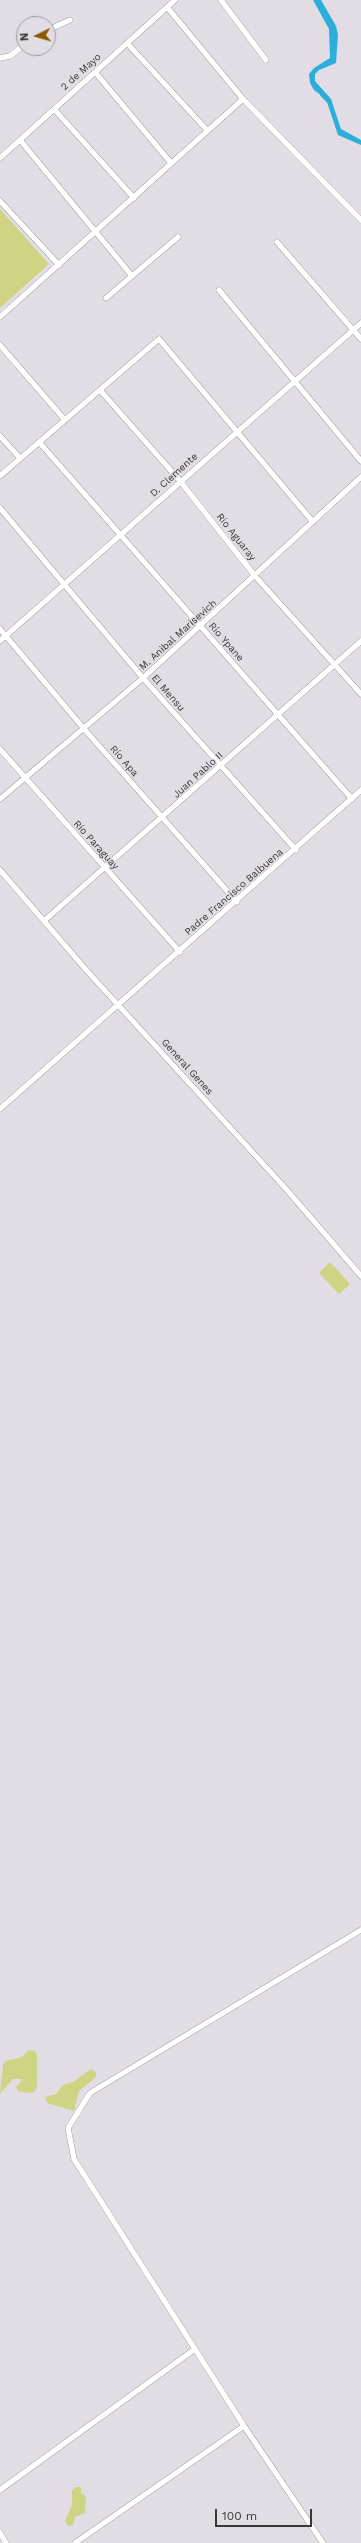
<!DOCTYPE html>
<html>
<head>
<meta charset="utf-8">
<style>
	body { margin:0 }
	#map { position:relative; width:361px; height:2543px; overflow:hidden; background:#e2dde4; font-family:"Work Sans",sans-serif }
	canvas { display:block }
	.north { position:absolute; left:16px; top:16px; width:40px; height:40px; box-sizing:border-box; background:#e2dde4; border:1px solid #9e9ba0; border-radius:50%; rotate:265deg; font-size:11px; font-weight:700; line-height:16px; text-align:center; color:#39373a }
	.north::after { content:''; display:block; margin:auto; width:14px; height:18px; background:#8a5900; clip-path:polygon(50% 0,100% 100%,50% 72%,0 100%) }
	.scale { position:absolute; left:215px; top:2509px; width:97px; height:18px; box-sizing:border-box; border:2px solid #39373a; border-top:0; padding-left:5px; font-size:12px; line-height:14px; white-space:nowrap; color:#39373a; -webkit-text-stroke:3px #e2dde4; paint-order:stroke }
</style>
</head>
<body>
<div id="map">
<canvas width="361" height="2543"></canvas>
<div class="north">N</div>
<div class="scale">100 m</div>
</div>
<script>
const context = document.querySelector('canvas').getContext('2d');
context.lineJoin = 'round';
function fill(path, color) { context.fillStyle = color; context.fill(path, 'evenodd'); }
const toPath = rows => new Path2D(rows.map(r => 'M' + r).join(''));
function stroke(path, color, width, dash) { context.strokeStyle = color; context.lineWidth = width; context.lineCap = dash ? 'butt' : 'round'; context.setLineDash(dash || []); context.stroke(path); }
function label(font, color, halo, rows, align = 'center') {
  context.font = font + ' "Work Sans",sans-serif'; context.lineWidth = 3; context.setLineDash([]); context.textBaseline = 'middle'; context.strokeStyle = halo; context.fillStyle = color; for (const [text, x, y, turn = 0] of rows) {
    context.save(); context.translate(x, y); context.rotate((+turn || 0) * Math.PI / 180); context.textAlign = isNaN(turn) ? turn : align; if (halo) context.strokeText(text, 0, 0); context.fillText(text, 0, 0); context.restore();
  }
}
fill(toPath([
	[0,209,49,264,0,308],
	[330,1262,350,1284,339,1294,319,1273],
	[29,2050,35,2051,37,2055,37,2087,34,2092,29,2093,18,2091,16,2087,23,2079,13,2079,0,2094,3,2064,6,2061,22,2057],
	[91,2069,96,2072,96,2077,79,2091,74,2111,47,2103,46,2097,56,2094,63,2085,73,2082],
	[75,2487,81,2487,81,2493,86,2496,85,2511,85,2513,75,2517,73,2525,68,2526,65,2521,72,2505,72,2491]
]), '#cfd484');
fill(toPath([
	[313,0,321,0,336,26,338,35,336,63,319,70,315,74,315,81,331,99,341,129,361,140,361,145,338,135,326,99,314,90,310,83,309,74,314,68,330,58,329,29]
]), '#2baeda');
stroke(toPath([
	[321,95,328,102]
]), '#2baeda', 2);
const minor = toPath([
	[221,0,266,60],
	[167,7,243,99,361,220],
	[48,30,70,20],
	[127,43,207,130],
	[0,58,10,56,24,45],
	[95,72,171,163],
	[54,109,134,198],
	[20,140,132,276],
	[0,158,175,0],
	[0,201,59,265],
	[277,242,361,339],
	[219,290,361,461],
	[106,298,178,237],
	[0,317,243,99],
	[0,345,65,420],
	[100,390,180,481,255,576,361,694],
	[0,436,20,458],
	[39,442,352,799],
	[0,476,159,339,313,522],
	[0,508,143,678,296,850],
	[0,629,85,730,237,902],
	[0,641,361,323],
	[0,749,180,952],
	[0,799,143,678,361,477],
	[0,870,88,972,287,1190,361,1276],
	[45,920,361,641],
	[0,1109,361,790],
	[0,2490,195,2349],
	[0,2533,6,2543],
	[75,2543,244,2426],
	[323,2543,244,2426,74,2159,68,2128,90,2093,361,1930]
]);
stroke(minor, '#757077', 6);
stroke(minor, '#fff', 5.5);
label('10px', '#39373a', '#e2dde4', [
	["2 de Mayo",81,72,-42],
	["D. Clemente",174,475,-42],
	["Río Aguaray",236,537,52],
	["M. Anibal Marisevich",178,635,-42],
	["Río Ypane",226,642,49],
	["El Mensu",168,693,49],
	["Río Apa",124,761,49],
	["Juan Pablo II",198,775,-42],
	["Río Paraguay",96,845,48],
	["Padre Francisco Balbuena",234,892,-41],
	["General Genes",187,1067,48]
]);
</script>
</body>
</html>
